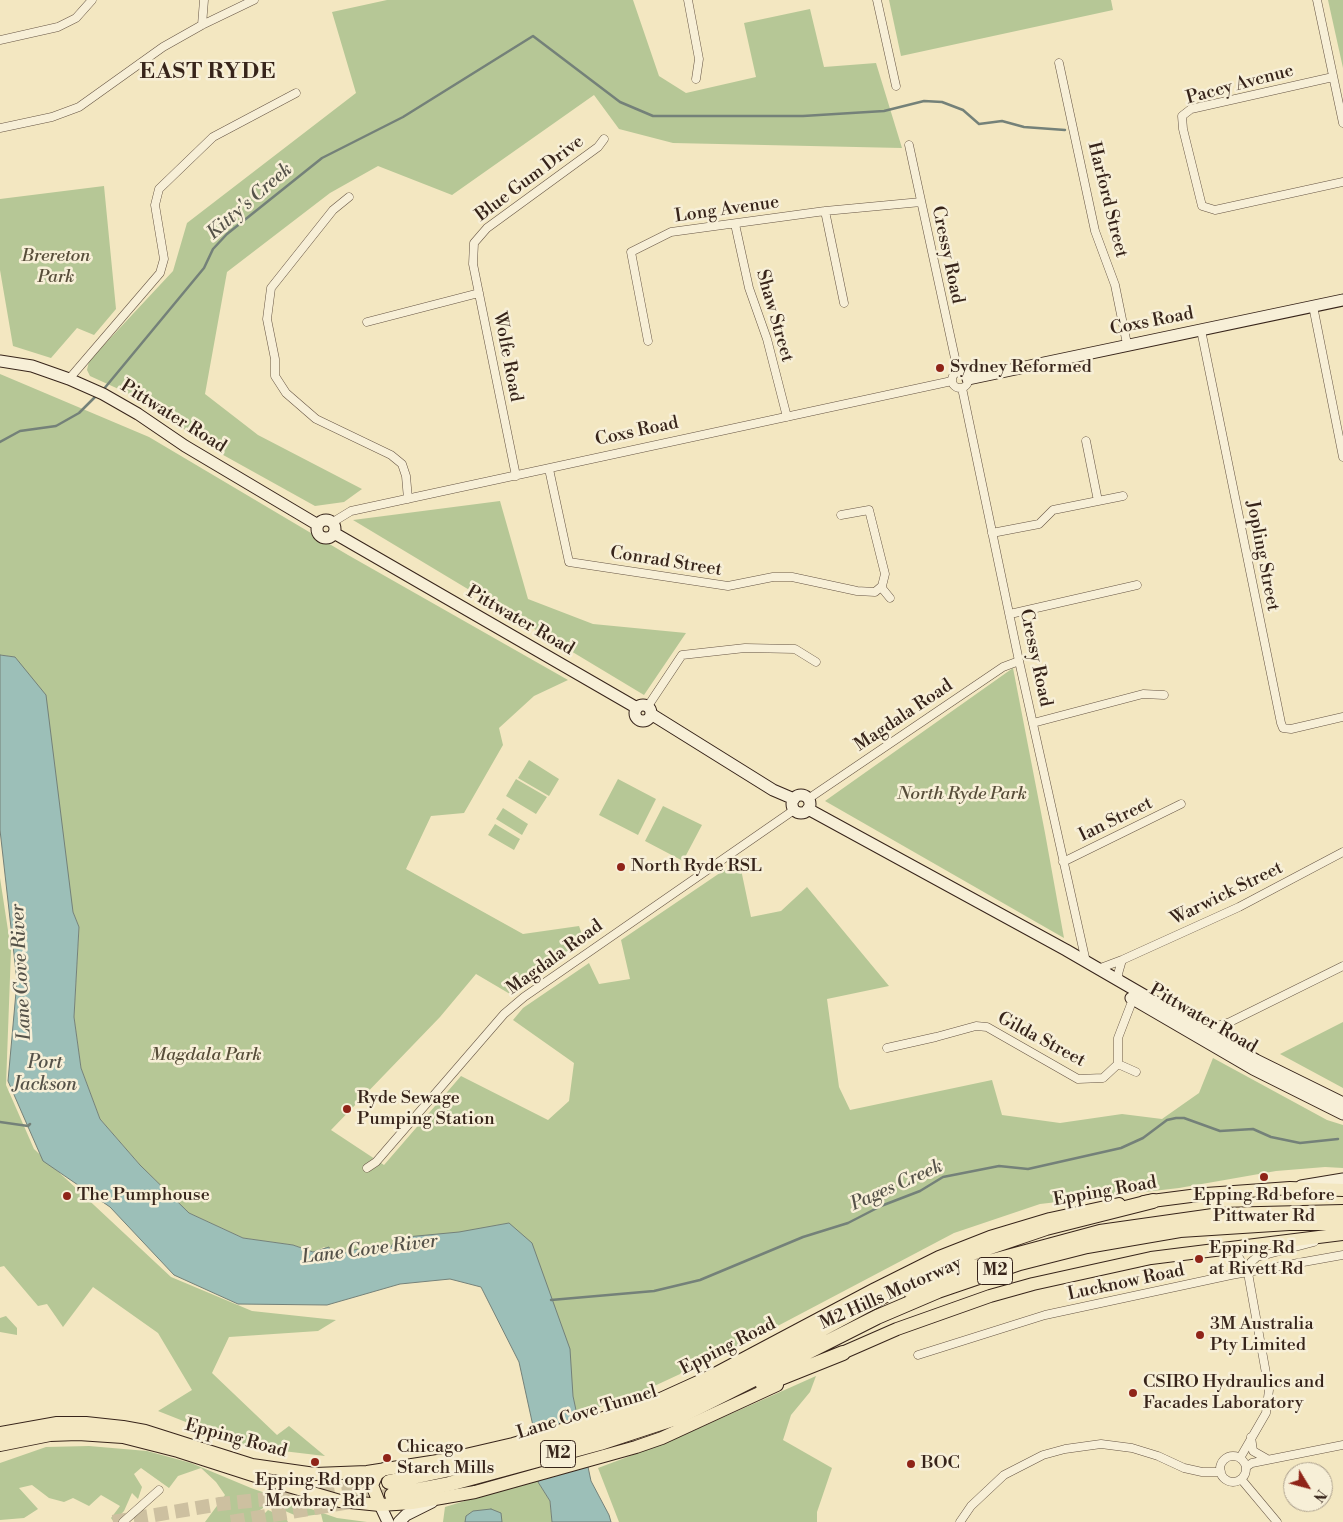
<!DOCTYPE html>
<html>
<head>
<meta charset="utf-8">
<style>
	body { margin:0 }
	#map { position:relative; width:1343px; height:1522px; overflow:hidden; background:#f3e7c1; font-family:"Libre Bodoni",serif }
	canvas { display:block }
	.north { position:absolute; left:1283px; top:1462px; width:50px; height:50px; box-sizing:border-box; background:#f7efd7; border:1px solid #aa9e8b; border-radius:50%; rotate:127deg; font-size:14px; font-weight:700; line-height:20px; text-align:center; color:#37241a }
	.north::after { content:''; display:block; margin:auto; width:18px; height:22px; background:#8f2418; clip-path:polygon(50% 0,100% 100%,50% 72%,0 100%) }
</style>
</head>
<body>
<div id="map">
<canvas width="1343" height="1522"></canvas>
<div class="north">N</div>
</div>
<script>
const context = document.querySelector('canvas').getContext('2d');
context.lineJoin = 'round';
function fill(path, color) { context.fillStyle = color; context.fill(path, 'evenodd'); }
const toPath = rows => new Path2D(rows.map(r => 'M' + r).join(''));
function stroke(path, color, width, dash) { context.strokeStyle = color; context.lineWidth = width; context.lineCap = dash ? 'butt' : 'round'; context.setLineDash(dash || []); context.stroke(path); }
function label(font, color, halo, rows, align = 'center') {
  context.font = font + ' "Libre Bodoni",serif'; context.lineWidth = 5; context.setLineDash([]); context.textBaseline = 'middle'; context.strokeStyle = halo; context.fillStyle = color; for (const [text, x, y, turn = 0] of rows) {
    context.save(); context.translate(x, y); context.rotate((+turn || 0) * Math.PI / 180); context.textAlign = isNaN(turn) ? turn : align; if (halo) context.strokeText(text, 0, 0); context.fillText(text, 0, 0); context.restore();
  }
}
fill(toPath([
	[387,0,633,0,659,76,686,93,756,77,744,23,810,9,824,67,876,63,902,148,673,143,619,129,594,95,452,195,378,166,330,193,227,272,205,394,258,435,362,489,344,502,315,506,216,451,136,397,90,376,87,370,89,361,173,271,187,223,356,93,332,12],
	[889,0,1111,0,1113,10,901,56],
	[1328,0,1343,0,1343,68],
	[104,186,116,309,94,335,77,328,51,358,13,346,0,270,0,199],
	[0,374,149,437,348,555,568,680,534,696,499,728,503,745,464,813,431,816,406,869,523,934,579,926,585,943,510,994,476,974,440,1017,331,1130,384,1165,461,1076,548,1120,569,1101,574,1063,513,1020,523,1008,589,963,599,984,630,979,621,940,739,860,751,917,781,911,807,887,889,986,827,999,839,1087,850,1110,992,1080,1002,1115,1060,1123,1122,1114,1162,1119,1199,1093,1213,1058,1327,1120,1343,1125,1343,1168,1325,1167,1276,1171,1179,1188,1040,1204,954,1233,734,1349,637,1394,576,1415,573,1396,509,1223,391,1247,375,1244,366,1250,358,1251,358,1249,343,1253,330,1251,324,1247,314,1252,293,1245,243,1238,189,1213,140,1165,100,1119,81,1068,74,1017,79,927,73,912,20,665,15,657,0,655],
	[500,501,528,599,593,624,686,633,644,695,353,520],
	[1013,668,1045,833,1064,938,825,801],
	[529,760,559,779,549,796,518,778],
	[516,779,547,797,536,814,506,796],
	[618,779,656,799,638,835,599,815],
	[663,806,702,825,683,861,645,841],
	[503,808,528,824,522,835,496,819],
	[495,824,520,839,514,850,488,835],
	[0,878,11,950,6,1085,34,1149,171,1277,252,1311,336,1320,318,1331,229,1337,212,1373,277,1435,289,1426,325,1456,249,1447,158,1411,192,1390,158,1333,93,1287,63,1327,47,1304,38,1306,4,1266,0,1267],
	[1343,1022,1343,1088,1280,1054],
	[6,1316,17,1328,17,1335,0,1332,0,1318],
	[816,1376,810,1392,791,1415,783,1440,832,1468,817,1512,817,1522,619,1522,598,1468,670,1441],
	[89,1446,147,1451,191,1463,251,1488,337,1518,367,1522,323,1522,321,1514,299,1517,269,1504,257,1512,254,1522,205,1522,225,1495,216,1482,201,1468,178,1476,169,1488,141,1468,134,1474,142,1487,138,1499,132,1493,124,1511,114,1522,111,1518,120,1506,101,1495,89,1506,73,1498,64,1502,49,1498,32,1485,19,1488,38,1509,24,1518,0,1520,0,1463,46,1447],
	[540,1478,538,1482,550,1501,552,1522,443,1522,445,1507],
	[268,1510,286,1518,288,1522,260,1522,263,1515]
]), '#b6c796');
const water = toPath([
	[0,655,15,657,46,695,73,912,79,927,74,1017,81,1068,100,1119,140,1165,189,1213,243,1238,293,1245,313,1252,329,1247,330,1251,343,1253,358,1249,359,1251,366,1250,375,1244,391,1247,396,1238,459,1232,509,1223,532,1243,570,1349,573,1396,591,1481,609,1515,611,1522,552,1522,550,1501,538,1482,540,1478,533,1426,519,1362,481,1287,450,1279,400,1284,327,1305,238,1304,174,1275,110,1207,43,1161,8,1081,17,981,0,830,0,655],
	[491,1509,501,1513,502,1522,465,1522,466,1516,473,1511,491,1509]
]);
fill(water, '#9cbfb8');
stroke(water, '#748179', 1);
stroke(toPath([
	[103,390,204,268,213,249,227,234,322,158,403,117,533,36,620,102,653,116,803,116,884,111,924,101,942,102,963,110,979,124,1002,121,1024,127,1065,130],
	[0,442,20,431,56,426,79,413,97,395],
	[0,1122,28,1126,30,1124],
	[551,1300,654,1291,700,1280,803,1237,848,1223,881,1206,920,1191,943,1177,999,1166,1028,1169,1121,1148,1143,1138,1167,1120,1176,1118,1184,1118,1220,1131,1253,1129,1271,1137,1300,1143,1338,1139]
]), '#748179', 2.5);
stroke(toPath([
	[113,1522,220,1504,315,1494,389,1482],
	[231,1522,392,1495]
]), '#cdc0a0', 14, [14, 7]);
const street = toPath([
	[688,0,699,59,696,79],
	[877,0,896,86],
	[1317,0,1343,123],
	[202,25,204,0],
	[0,40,58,27,76,18,92,0],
	[1059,63,1095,231,1115,285,1127,344],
	[1333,77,1191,109,1182,116,1183,129,1202,206,1215,210,1343,182],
	[0,128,52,117,79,107,163,47,202,25,254,0],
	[909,145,958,372],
	[349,197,333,210,271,288,267,319,275,359,275,376,286,393,316,419,391,455,402,464,406,476,408,499],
	[825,211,844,303],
	[735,224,749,288,767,339,787,417],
	[1313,306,1343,457],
	[367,322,479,293],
	[1201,330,1281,723,1283,728,1291,729,1343,717],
	[648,341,631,252,671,232,825,211,921,202],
	'952 380a8 8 0 1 1 16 0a8 8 0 1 1-16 0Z',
	[69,379,160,273,164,259,155,205,159,189,213,137,296,93],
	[962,388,1019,661,1086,962],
	[1086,441,1098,501],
	[549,469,569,562,728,586,773,577,792,577,857,591,875,592,882,586,885,574,869,510,841,515],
	[516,476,473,264,474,243,487,228,598,147,604,139],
	[333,522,351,511,952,381],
	[992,533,1039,524,1053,510,1123,496],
	[881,587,890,598],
	[1010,614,1137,585],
	[648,706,682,655,745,648,795,649,816,662],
	[1033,723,1143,694,1164,695],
	[808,799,1003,667,1019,661],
	[1063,862,1181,804],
	[1098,969,1122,960,1239,907,1343,852],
	[1119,981,1118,974,1122,960],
	[1204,1030,1230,1022,1343,966],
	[1226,1043,1226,1034,1230,1022],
	[887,1048,936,1037,976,1026,987,1027,1078,1079,1103,1078,1118,1064,1118,1038,1133,999],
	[1118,1064,1136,1072],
	[367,1168,376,1162,504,1014,524,997,794,810],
	[1229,1248,1238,1256,1248,1273,1269,1390,1266,1413,1240,1458],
	[1248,1273,1251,1262,1257,1257,1314,1242],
	[918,1355,1045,1315,1231,1275,1343,1255],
	[1251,1437,1253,1451,1267,1459],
	'1220 1469a13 13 0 1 1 26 0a13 13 0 1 1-26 0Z',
	[1246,1467,1252,1463,1343,1445],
	[1241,1479,1277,1522],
	[123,1522,159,1490],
	[960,1522,971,1506,1004,1475,1043,1455,1065,1449,1101,1444,1132,1448,1158,1456,1184,1468,1202,1472,1221,1472]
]);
const secondary = toPath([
	[0,361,32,366,69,379,103,394,138,414,185,446,318,525],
	[968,379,1343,300],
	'317 529a9 9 0 1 1 18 0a9 9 0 1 1-18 0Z',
	[334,533,637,708],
	'635 713a8 8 0 1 1 16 0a8 8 0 1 1-16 0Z',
	[651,714,773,790,794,799],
	'792 804a9 9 0 1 1 18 0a9 9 0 1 1-18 0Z',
	[808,809,1066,950,1256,1060,1343,1103],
	[1131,998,1253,1069,1343,1114],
	[1301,1186,1343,1179],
	[380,1505,388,1522],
	[399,1522,406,1515,432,1502]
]);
const primary = toPath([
	[1144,1202,1206,1194,1290,1188,1343,1190],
	[833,1357,897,1329,990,1296,1033,1284,1151,1258,1343,1234],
	[0,1433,57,1423,86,1423,123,1427,145,1431,252,1465,315,1474,367,1472,444,1460,513,1444,645,1406,711,1376,875,1289,939,1257,990,1237,1050,1219,1119,1204],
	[0,1445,50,1435,78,1434,123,1437,178,1451,268,1480,340,1501,380,1505,412,1503,475,1492,636,1447,662,1438,777,1385],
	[380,1505,372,1485,377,1474,384,1469]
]);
const highway = toPath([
	[910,1291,989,1262,1100,1232,1220,1215,1343,1212],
	[763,1385,843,1353],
	[675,1419,877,1317,938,1291,1020,1263,1087,1246,1180,1230,1289,1223,1343,1223],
	[389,1482,488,1461,648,1416,706,1391,908,1283,975,1252,1046,1228,1153,1201],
	[392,1495,449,1484,600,1443,682,1416]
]);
stroke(street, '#654', 9);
stroke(secondary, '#37241a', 13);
stroke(primary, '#37241a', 14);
stroke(highway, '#37241a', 16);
stroke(street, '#f7efd7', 8);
stroke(secondary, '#f7efd7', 11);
stroke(primary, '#f3e7c1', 12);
stroke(highway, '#f3e7c1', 14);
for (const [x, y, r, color] of [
	[940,368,5,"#8f2418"],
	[621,867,5,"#8f2418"],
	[347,1109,5,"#8f2418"],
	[1264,1177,5,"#8f2418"],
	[67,1196,5,"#8f2418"],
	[1199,1259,5,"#8f2418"],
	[1200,1335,5,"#8f2418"],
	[1133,1393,5,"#8f2418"],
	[387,1458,5,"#8f2418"],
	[315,1462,5,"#8f2418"],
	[911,1464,5,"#8f2418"]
]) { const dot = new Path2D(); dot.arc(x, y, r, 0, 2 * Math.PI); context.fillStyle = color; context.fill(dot); stroke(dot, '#f7efd7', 2); }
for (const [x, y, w] of [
	[995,1271,35],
	[558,1454,35]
]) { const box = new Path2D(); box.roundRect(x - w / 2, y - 13.5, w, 27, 4); context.fillStyle = '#f7efd7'; context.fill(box); stroke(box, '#37241a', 1); }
label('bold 16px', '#37241a', null, [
	["M2",995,1271],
	["M2",558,1454]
]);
label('18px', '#37241a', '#f7efd7', [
	["Pacey Avenue",1240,85,-15],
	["Blue Gum Drive",530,179,-37],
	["Harford Street",1107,200,76],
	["Long Avenue",727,210,-8],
	["Cressy Road",947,255,78],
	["Shaw Street",774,316,74],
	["Coxs Road",1152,322,-11],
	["Wolfe Road",507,357,79],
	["Pittwater Road",173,417,32],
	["Coxs Road",637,432,-12],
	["Jopling Street",1262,556,79],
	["Conrad Street",666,562,9],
	["Pittwater Road",520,621,30],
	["Cressy Road",1035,658,78],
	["Magdala Road",904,716,-34],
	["Ian Street",1116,820,-26],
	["Warwick Street",1227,894,-26],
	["Magdala Road",555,958,-36],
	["Pittwater Road",1203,1019,30],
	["Gilda Street",1041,1040,28],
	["Epping Road",1105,1192,-10],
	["Lucknow Road",1126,1283,-12],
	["M2 Hills Motorway",891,1294,-24],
	["Epping Road",728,1347,-27],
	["Lane Cove Tunnel",587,1413,-17],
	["Epping Road",236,1439,15]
]);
label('italic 18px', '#574d39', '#f7efd7', [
	["Brereton",56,257],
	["Park",56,278],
	["North Ryde Park",962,795],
	["Magdala Park",206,1056]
]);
label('18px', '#37241a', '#f7efd7', [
	["Sydney Reformed",950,368],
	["North Ryde RSL",631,867],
	["Ryde Sewage",357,1099],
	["Pumping Station",357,1120],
	["The Pumphouse",77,1196],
	["Epping Rd before",1264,1196,"center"],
	["Pittwater Rd",1264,1217,"center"],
	["Epping Rd",1209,1249],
	["at Rivett Rd",1209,1270],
	["3M Australia",1210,1325],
	["Pty Limited",1210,1346],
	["CSIRO Hydraulics and",1143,1383],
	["Facades Laboratory",1143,1404],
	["Chicago",397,1448],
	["Starch Mills",397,1469],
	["BOC",921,1464],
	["Epping Rd opp",315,1481,"center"],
	["Mowbray Rd",315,1502,"center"]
], 'left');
label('italic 19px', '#555249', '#f7efd7', [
	["Kitty's Creek",250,202,-41],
	["Lane Cove River",22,972,-93],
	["Port",45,1063],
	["Jackson",45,1085],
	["Pages Creek",897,1186,-24],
	["Lane Cove River",370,1250,-7]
]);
context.letterSpacing = '1px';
label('bold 22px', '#37241a', '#f7efd7', [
	["EAST RYDE",208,73]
]);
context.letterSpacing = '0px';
</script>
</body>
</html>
